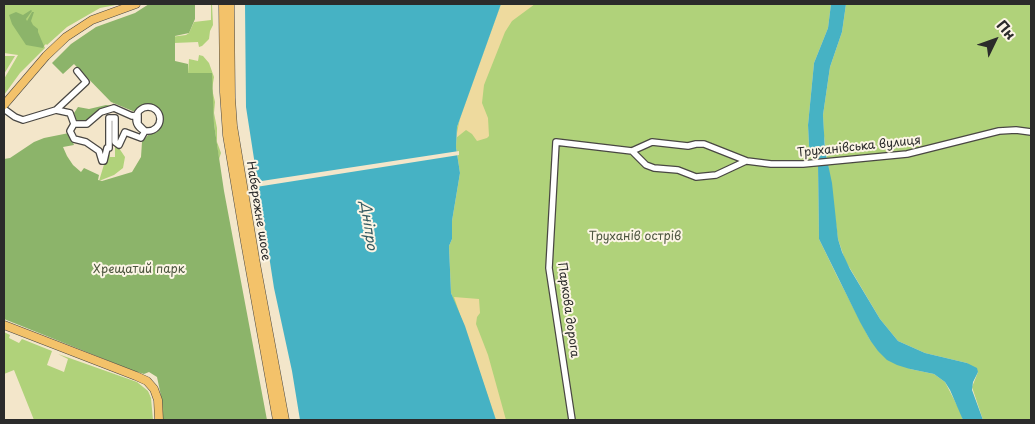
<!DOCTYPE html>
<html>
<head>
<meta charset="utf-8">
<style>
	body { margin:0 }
	#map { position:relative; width:1035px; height:424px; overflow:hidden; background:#f3e6ca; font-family:"Playpen Sans",sans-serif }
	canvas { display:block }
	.frame { position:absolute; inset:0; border:5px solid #2b2b2b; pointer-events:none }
	.north { position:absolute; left:970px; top:15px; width:50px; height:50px; -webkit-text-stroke:4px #fcf5e5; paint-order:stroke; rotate:48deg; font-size:14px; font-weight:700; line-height:20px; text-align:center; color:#2b2b2b }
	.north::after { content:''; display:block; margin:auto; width:18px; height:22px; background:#2b2b2b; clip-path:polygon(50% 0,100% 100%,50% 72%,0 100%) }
</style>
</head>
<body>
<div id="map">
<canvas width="1035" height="424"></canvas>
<div class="frame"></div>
<div class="north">Пн</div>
</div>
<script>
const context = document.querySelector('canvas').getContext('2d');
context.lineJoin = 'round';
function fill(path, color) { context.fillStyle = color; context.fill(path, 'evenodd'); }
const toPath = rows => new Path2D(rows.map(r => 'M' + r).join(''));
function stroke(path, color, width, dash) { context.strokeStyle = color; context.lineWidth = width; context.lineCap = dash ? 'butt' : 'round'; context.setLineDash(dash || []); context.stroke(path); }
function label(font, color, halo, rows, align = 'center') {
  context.font = font + ' "Playpen Sans",sans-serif'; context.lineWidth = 4; context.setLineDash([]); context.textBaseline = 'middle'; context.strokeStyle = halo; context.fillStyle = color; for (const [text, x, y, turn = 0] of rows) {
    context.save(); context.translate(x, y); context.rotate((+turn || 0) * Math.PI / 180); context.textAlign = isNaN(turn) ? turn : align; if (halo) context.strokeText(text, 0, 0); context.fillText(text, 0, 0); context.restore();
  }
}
fill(toPath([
	[4,4,121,4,100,8,67,27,47,45,46,44,44,46,45,48,20,73,4,95,4,79,18,55,4,53],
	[211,4,212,4,213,25,210,31,209,39,202,46,199,47,198,42,174,43,163,38,186,35,189,33,194,22,211,20],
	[501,4,831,4,828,28,814,63,808,125,809,146,818,165,819,239,837,276,870,340,910,369,934,374,945,382,961,413,963,420,496,420,451,293,449,246,452,239,452,221,460,173,456,147,457,127],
	[846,4,1031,4,1031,420,983,420,972,387,978,372,967,363,925,353,898,341,880,319,845,260,838,239,824,136,823,115,830,67,842,32],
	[199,55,203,56,209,63,214,77,212,89,215,102,214,113,217,128,217,142,221,153,219,159,214,124,211,73,188,73,189,59,198,61],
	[4,56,15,56,4,74],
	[115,142,125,157,123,168,114,175,99,181,109,148,110,157,115,157],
	[4,332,10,335,9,338,19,343,22,339,52,351,47,365,64,372,68,359,58,354,137,382,148,391,151,398,153,420,34,420,14,370,4,374]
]), '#b0d27a');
fill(toPath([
	[149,4,195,4,195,19,189,33,175,36,175,61,188,64,188,73,212,73,214,124,224,191,267,420,162,420,161,396,157,377,149,372,144,374,134,371,4,319,4,159,10,158,34,142,44,138,69,133,74,145,63,147,67,156,73,165,81,172,84,168,99,175,98,180,102,181,132,172,141,157,142,142,148,135,157,132,161,127,163,121,160,110,149,104,138,108,135,112,111,102,74,64,63,74,52,63,71,44,96,27,135,13],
	[31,10,32,11,26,19,27,21,32,12,34,12,31,21,33,25,38,29,38,32,44,46,43,48,26,45,12,24,9,15,16,12,23,15],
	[106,105,113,106,90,123,77,121,75,118,74,113,78,107,89,109]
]), '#8cb46a');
fill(toPath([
	[501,4,535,4,512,21,505,32,484,85,482,103,488,118,489,136,487,138,477,141,472,134,466,130,456,138,460,118],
	[454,297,479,299,480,313,477,317,476,324,488,355,506,420,496,420]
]), '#eeda9e');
fill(toPath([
	[245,4,501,4,457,127,456,147,460,173,452,221,452,239,449,246,451,293,465,326,496,420,300,420,292,371,274,288,246,107],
	[831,4,846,4,842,32,830,67,823,115,825,150,832,183,838,239,842,252,850,269,880,319,898,341,925,353,967,363,977,368,978,372,973,382,972,390,983,420,963,420,950,390,945,382,934,374,910,369,897,365,887,360,878,351,870,340,860,322,819,239,818,165,809,146,808,125,814,63,828,28]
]), '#46b2c4');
fill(toPath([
	[459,151,459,155,256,187,255,182]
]), '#f3e6ca');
const minor = toPath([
	'136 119a12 12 0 1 1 24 0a12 12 0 1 1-24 0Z',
	[114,108,132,116,138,115,138,124,145,131,141,138,125,132,119,145,115,142,115,118,109,118,109,148,107,148,104,161,102,161,99,151,86,142,74,139,70,131,74,124,87,124,101,112,114,108],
	[4,109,15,117,23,120,56,110,86,82,77,71],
	[56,110,70,113,74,124],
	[632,151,646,165,654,168,678,170,696,177,716,175,746,161],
	[572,420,549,268,556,142,632,151,652,142,688,146,696,144,704,144,747,161,771,164,803,164,907,154,999,131,1016,130,1031,132]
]);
const major = toPath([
	[223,4,224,92,227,135,245,242,277,420],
	[230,4,231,98,233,126,256,264,285,420],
	[4,105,46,56,66,37,92,20,136,4],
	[4,325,136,376,147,381,154,389,158,400,159,420]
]);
stroke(minor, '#494743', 8);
stroke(major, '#494743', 9);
stroke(minor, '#fff', 5.5);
stroke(major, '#f3c26a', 8);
label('12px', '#2b2b2b', '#fcf5e5', [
	["Труханівська вулиця",859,147,-6],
	["Набережне шосе",258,211,81],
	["Паркова дорога",568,310,82]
]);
label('12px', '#4c553f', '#fcf5e5', [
	["Труханів острів",635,237],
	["Хрещатий парк",139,270]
]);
label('italic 14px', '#345a61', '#fcf5e5', [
	["Дніпро",368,226,82]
]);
</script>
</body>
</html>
